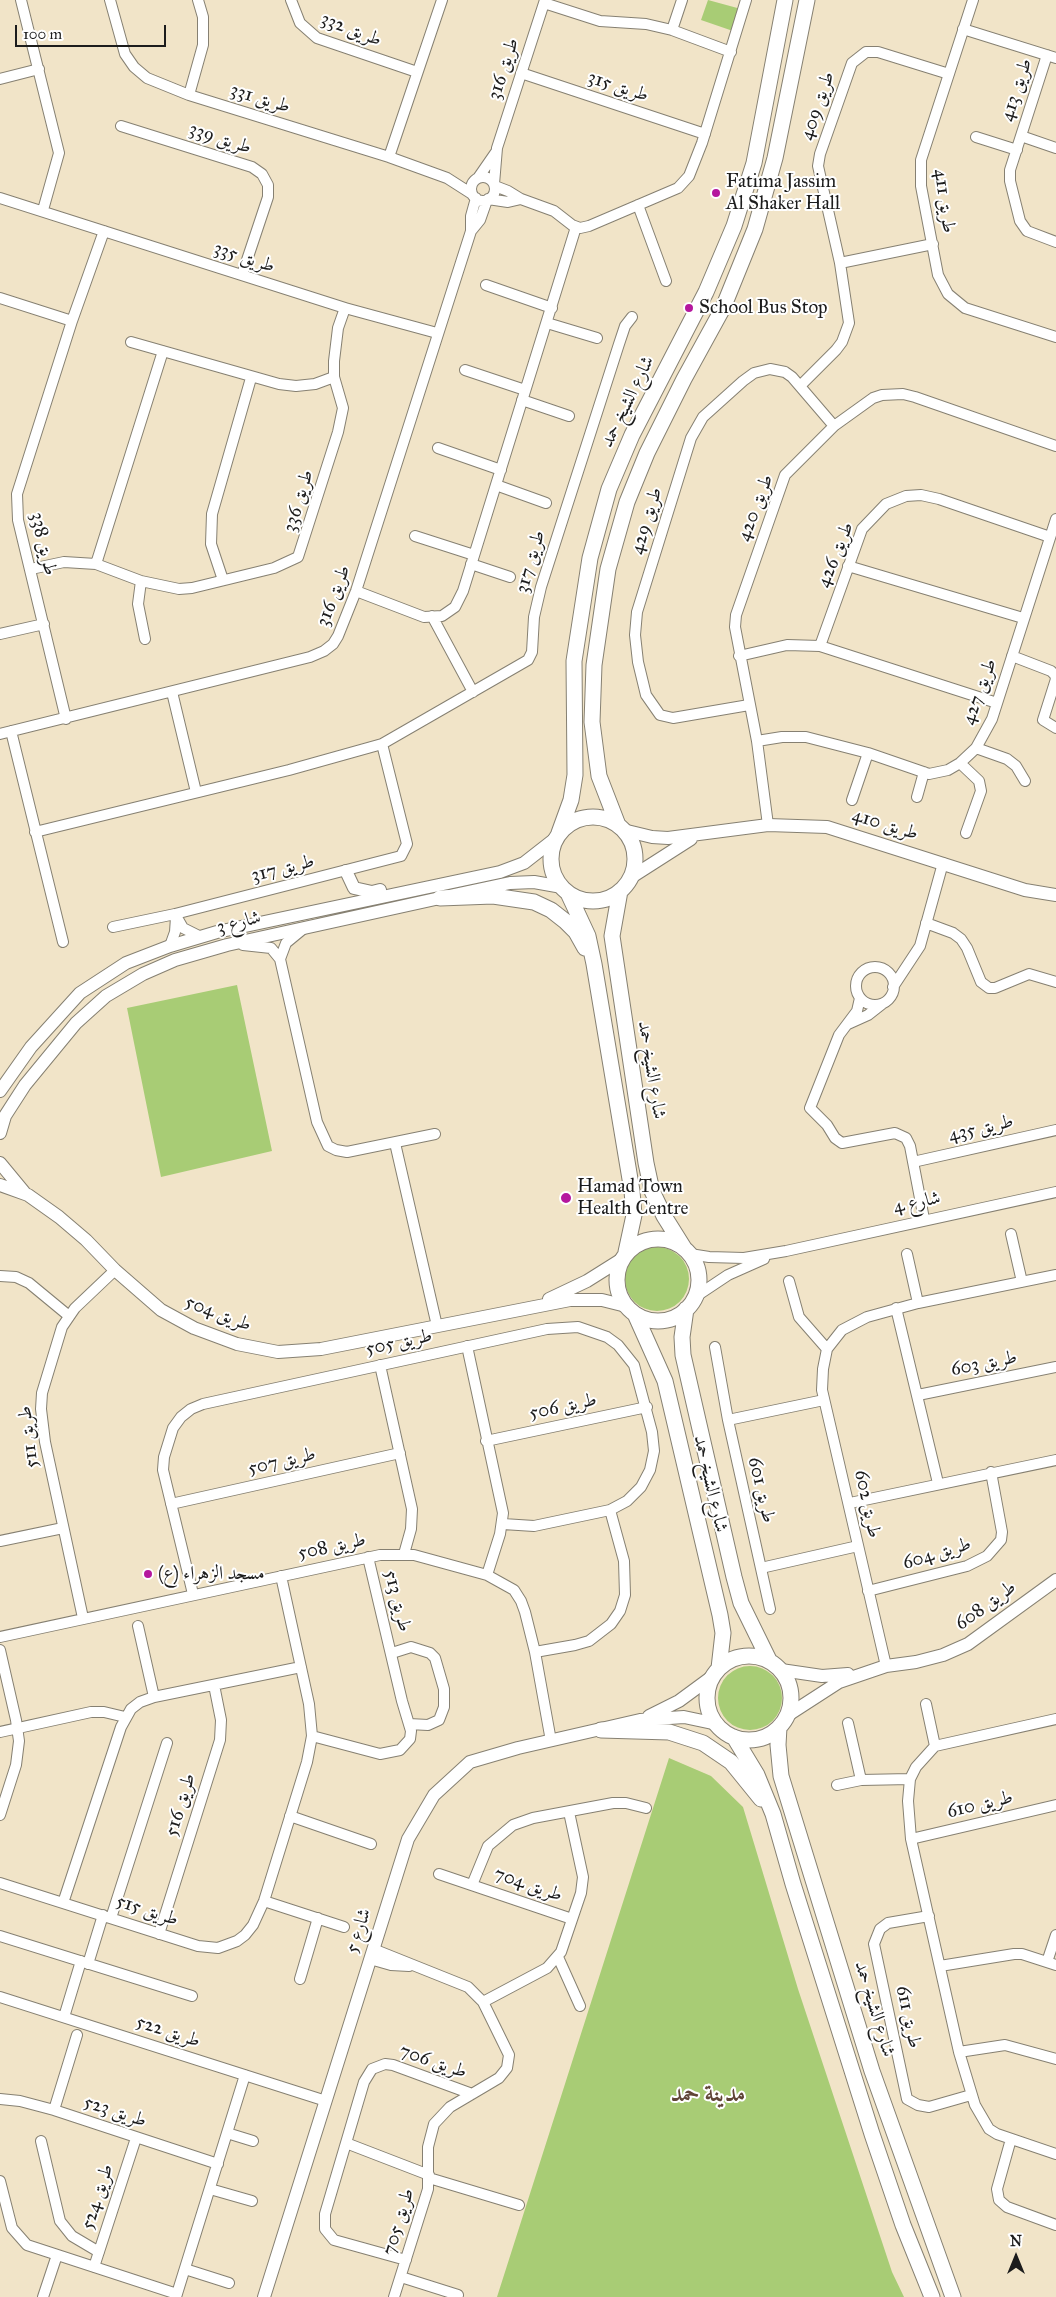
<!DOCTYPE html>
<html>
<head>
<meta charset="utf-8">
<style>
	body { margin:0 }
	#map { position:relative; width:1056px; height:2297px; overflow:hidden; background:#f1e4c8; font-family:"IM FELL Great Primer",serif }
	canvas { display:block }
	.north { position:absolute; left:991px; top:2232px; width:50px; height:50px; -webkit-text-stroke:4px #fff; paint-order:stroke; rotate:0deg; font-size:14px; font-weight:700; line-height:20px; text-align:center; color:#1c1c1c }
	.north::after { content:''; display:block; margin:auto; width:18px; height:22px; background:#1c1c1c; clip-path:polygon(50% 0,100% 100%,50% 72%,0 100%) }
	.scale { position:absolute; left:15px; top:25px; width:151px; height:22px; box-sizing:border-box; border:2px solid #1c1c1c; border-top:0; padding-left:6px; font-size:15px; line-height:18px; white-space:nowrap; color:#1c1c1c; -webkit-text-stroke:4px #fff; paint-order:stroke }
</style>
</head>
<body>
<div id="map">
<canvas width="1056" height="2297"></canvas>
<div class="north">N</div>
<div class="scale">100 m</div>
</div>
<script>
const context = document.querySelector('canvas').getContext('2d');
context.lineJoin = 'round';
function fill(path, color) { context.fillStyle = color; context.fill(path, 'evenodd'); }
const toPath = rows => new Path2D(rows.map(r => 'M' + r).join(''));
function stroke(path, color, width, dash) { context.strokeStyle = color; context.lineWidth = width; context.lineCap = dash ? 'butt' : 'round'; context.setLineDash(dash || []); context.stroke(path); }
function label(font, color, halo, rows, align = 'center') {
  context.font = font + ' "IM FELL Great Primer",Amiri,serif'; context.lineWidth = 4; context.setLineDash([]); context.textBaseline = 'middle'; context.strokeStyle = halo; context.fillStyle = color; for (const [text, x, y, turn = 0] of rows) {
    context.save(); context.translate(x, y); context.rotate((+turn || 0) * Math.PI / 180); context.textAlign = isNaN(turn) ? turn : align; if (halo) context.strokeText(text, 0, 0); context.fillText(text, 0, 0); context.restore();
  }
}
fill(toPath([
	[708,0,741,9,733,31,701,20],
	[237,985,272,1151,161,1177,127,1008],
	'625 1279a32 32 0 1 1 64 0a32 32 0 1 1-64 0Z',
	'718 1698a32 32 0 1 1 64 0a32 32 0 1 1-64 0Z',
	[669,1758,711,1776,743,1807,798,1989,892,2272,904,2297,497,2297]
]), '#a8cc75');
const minor = toPath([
	[21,0,59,153,43,210],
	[110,0,125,54,134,67,147,78,189,95,389,157,447,178,472,194],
	[291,0,300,23,317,38,417,72],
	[973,0,921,160,921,186,938,275,948,294,965,308,1056,337],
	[544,3,600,21,646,24,672,30,731,52],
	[963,29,1056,58],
	[672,30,682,0],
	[1047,55,1010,170,1010,181,1020,221,1027,231,1056,242],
	[521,73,705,134],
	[0,79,39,69],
	[189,95,203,45,203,17,198,0],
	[121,126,252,167,262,174,268,185,268,197,242,275],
	[1021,136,1056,148],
	[976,137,1017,150],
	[389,157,442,0],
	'471 189a12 12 0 1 1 24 0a12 12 0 1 1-24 0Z',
	[478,178,496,152],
	[494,184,497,148,545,0],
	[495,186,508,191,521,199,554,211,572,225,580,228,589,226,678,188,689,176,702,143,746,0],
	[0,198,345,308,437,333],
	[488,199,508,202,521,199],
	[638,205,666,281],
	[471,231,471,216,476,198],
	[840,263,933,244],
	[486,285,552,308],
	[0,298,72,321],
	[547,323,597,338],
	[131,342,279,384,296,386,315,384,334,377],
	[465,370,525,390],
	[800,386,836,350,842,342,849,323,840,263,818,166,820,154,852,63,866,52,878,52,949,74],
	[522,400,569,416],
	[438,448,501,470],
	[496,485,546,503],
	[415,536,474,555],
	[96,564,163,351],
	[471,564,510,577],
	[848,566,1023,618],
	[31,569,64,562,96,564,141,581,179,589,192,588,274,568,298,557,338,432,343,408,334,377,334,361,338,328,345,308],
	[223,580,211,544,212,514,251,378],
	[141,581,138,604,145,639],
	[356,591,424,617,442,616,455,607,463,591,576,227],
	[432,616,473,692],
	[0,634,44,624],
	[820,646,862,529,886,504,906,496,921,495,939,499,1050,537],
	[739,656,787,645,820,646,997,703],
	[1012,656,1051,671,1055,675,1056,679,1043,720,1056,728],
	[172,692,196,792],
	[749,705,673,718,660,715,646,695,638,662,635,635,637,612,691,438,703,417,743,381,754,373,770,369,785,372,792,377,834,426],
	[66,719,18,520,17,494,72,321,104,231],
	[11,731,63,942],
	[0,734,310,657,324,651,333,644,338,636,356,591,471,231,480,220,487,200],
	[757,741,782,737,806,737,868,753,929,774,948,770,960,763,976,748,992,719,1056,519],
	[976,748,1007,759,1016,766,1025,781],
	[960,763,979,781,981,791,966,833],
	[917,797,924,772],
	[852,800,868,753],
	[768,825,757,741,735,627,736,615,785,475,834,426,873,398,882,395,903,394,915,397,1056,446],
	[35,832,289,770,382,744,528,660,532,652,534,617,541,587,619,344,625,326,632,317],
	[175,914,183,928,201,937],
	[926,923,953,933,961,939,967,948,981,982,989,988,995,988,1029,974,1056,982],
	[113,927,175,914,401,856,407,844,382,744],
	[243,945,271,948,280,959,317,1122,328,1146,336,1150,347,1152,435,1134],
	[170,946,175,932,176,917],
	[280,959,286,943,303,929],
	'856 986a19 19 0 1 1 38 0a19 19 0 1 1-38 0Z',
	[893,987,920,946,943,863],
	[860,998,857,1011,839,1035,810,1108,827,1125,835,1138,842,1143,895,1133,906,1138,910,1146,924,1219],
	[848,1024,868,1015,882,1004],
	[395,1143,437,1326],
	[913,1162,1056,1130],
	[1011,1234,1022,1282],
	[690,1254,709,1257,744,1258,786,1251,1056,1192],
	[907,1254,918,1303],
	[0,1276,16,1277,29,1283,69,1316],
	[789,1281,799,1317,827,1349],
	[695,1297,728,1275,764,1259],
	[896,1308,938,1483],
	[467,1346,503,1513,500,1534,487,1575],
	[715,1347,728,1420,770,1609],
	[380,1365,412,1509,411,1529,404,1554],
	[918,1395,1056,1367],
	[728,1420,824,1400],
	[486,1441,647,1407],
	[850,1503,1056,1460],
	[171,1504,400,1453],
	[0,1541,63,1528],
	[761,1568,858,1546],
	[868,1591,967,1566,987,1556,1001,1540,1002,1532,991,1472],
	[193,1594,163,1470,164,1457,173,1428,181,1417,191,1409,203,1404,547,1329,578,1327,607,1337,618,1345,634,1365,652,1432,654,1451,650,1470,641,1487,627,1501,610,1510,534,1526,503,1524],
	[83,1618,45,1442,41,1409,42,1393,62,1327,75,1308,115,1270],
	[138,1626,154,1697],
	[0,1637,380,1555,414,1555,487,1575,514,1590,521,1601,525,1612,535,1652,551,1741],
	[0,1650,16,1720,19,1741,16,1765,0,1815],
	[535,1652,575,1645,589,1641,611,1624,620,1611,625,1595,624,1561,610,1510],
	[392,1653,411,1647,430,1653,435,1658,444,1689,444,1707,439,1720,428,1725,409,1724],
	[886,1666,822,1390,823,1369,827,1349,842,1330,867,1317,918,1303,1056,1275],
	[926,1704,935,1746],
	[1056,1719,935,1746,916,1767,910,1779,908,1801,911,1839,959,2052,975,2105,989,2129,997,2134,1056,2154],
	[848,1723,861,1780,910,1779],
	[0,1732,91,1712,104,1712,125,1717],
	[312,1736,380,1754,400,1750,410,1739,411,1731,402,1701,368,1557],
	[837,1785,861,1780],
	[290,1816,371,1844],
	[911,1839,1056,1805],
	[439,1874,572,1919],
	[0,1883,198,1946,218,1948,237,1941,245,1935,253,1925,264,1901,307,1762,312,1736,309,1704,281,1576],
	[472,1885,488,1846,513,1825,533,1818,613,1803,626,1803,646,1808],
	[264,1901,344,1927],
	[63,1903,121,1727,131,1709,140,1702,154,1697,301,1667],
	[929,1916,888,1923,880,1929,874,1944,907,2099,918,2105,929,2107,971,2095],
	[111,1918,167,1743],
	[159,1934,220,1740,221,1720,214,1685],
	[0,1936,192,1996],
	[373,1949,468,1987,483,2002,509,2055,507,2068,499,2078,450,2107,434,2124,428,2147,428,2189,394,2297],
	[558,1957,580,2006],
	[370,1959,391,1965,409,1966],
	[1047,1962,1056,1935],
	[88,1964,103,1915],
	[940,1966,1014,1954,1022,1954,1056,1965],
	[300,1979,318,1918],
	[0,1997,326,2101],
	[483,2002,547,1968,561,1952,581,1893,583,1877,569,1812],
	[64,2017,81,1961],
	[959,2052,1005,2045,1056,2059],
	[0,2099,20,2101,54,2110,218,2164],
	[54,2110,77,2035],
	[227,2133,253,2141],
	[1011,2139,997,2189,999,2200,1007,2207,1056,2225],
	[41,2141,60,2221,72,2236,99,2252],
	[346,2143,429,2175],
	[429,2178,519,2205],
	[0,2181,12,2228,27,2245,177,2294],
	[210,2189,252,2201],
	[406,2260,334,2240,325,2229,325,2214,364,2082,372,2069,385,2064,393,2065,472,2094],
	[94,2267,136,2138],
	[185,2269,229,2283],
	[401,2277,458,2295],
	[43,2297,57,2255],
	[176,2297,245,2075]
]);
const tertiary = toPath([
	[623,830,652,837,668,838,768,825,827,827,1025,890,1056,895],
	[346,871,354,888,372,892,380,890],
	[630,878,691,839],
	[0,1091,31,1047,80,993,126,963,170,946,217,932,500,872,524,863,556,838],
	[0,1133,5,1116,25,1085,76,1023,106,996,143,974,175,960,227,945,440,898,510,883,534,882,562,887],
	[0,1163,24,1192],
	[0,1185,28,1195,59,1217,86,1240,115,1270,161,1310,194,1328,237,1344,278,1352,321,1349,570,1300,602,1300,626,1306],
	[549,1299,587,1281,622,1259],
	[781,1670,822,1676,848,1674],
	[788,1715,839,1682,886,1666,916,1662,943,1655,968,1644,1056,1580],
	[649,1716,679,1701,713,1676],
	[264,2297,408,1839,434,1795,470,1762,518,1748,640,1720,684,1717,717,1724]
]);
const secondary = toPath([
	'551 859a42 42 0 1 1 84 0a42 42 0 1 1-84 0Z',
	[618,825,599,776,592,722,594,665,608,569,627,502,647,453,684,379,723,308,755,229,775,158,807,0],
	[559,833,571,800,575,775,574,661,590,558,609,489,632,435,706,292,734,226,754,163,785,0],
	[620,891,612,936,646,1163,652,1191,664,1216,684,1248],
	[568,893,588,936,594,964,632,1191,634,1215,626,1252],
	[440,898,493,896,534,902,551,910,565,921,576,932,585,948],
	'617 1280a41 41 0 1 1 82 0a41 41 0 1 1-82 0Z',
	[686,1309,682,1337,683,1355,734,1577,741,1603,769,1660],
	[635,1314,665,1381,720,1615,723,1633,719,1668],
	'707 1698a42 42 0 1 1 84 0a42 42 0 1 1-84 0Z',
	[779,1727,778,1745,781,1776,793,1815,872,2071,953,2297],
	[601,1730,669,1732,703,1743,731,1762,761,1799],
	[734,1737,757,1775,773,1814,793,1884,872,2134,903,2225,932,2297]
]);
stroke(minor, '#868072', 12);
stroke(tertiary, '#868072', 14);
stroke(secondary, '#868072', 17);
stroke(minor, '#fff', 10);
stroke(tertiary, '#fff', 12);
stroke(secondary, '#fff', 15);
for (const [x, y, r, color] of [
	[716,193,5,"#b5179e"],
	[689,308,5,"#b5179e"],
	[566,1198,6,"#b5179e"],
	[148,1574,5,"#b5179e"]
]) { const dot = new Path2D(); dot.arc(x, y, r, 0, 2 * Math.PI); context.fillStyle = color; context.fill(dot); stroke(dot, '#fff', 2); }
label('19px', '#1c1c1c', '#fff', [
	["طريق 332",351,30,21],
	["طريق 316",504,69,-72],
	["طريق 315",618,87,18],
	["طريق 413",1017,90,-72],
	["طريق 331",260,99,17],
	["طريق 409",818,106,-71],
	["طريق 339",220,139,18],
	["طريق 411",944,201,82],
	["طريق 335",244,258,18],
	["شارع الشيخ حمد",628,402,-64],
	["طريق 336",299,501,-73],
	["طريق 420",756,508,-69],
	["طريق 429",647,521,-73],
	["طريق 338",43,544,77],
	["طريق 426",836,555,-68],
	["طريق 317",531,562,-74],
	["طريق 316",334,596,-69],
	["طريق 427",980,692,-70],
	["طريق 410",885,825,17],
	["طريق 317",283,869,-14],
	["شارع 3",239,923,-14],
	["شارع الشيخ حمد",651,1070,81],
	["طريق 435",981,1129,-13],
	["شارع 4",917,1203,-12],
	["طريق 504",218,1314,21],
	["طريق 505",399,1343,-12],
	["طريق 603",984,1364,-11],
	["طريق 506",563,1407,-12],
	["طريق 511",29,1437,-97],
	["طريق 507",282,1462,-13],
	["شارع الشيخ حمد",710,1484,77],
	["طريق 601",761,1490,77],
	["طريق 602",867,1504,78],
	["طريق 508",332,1547,-12],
	["طريق 604",937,1554,-17],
	["طريق 513",397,1601,76],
	["طريق 608",986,1606,-36],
	["طريق 516",181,1805,-73],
	["طريق 610",980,1805,-13],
	["طريق 704",528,1885,19],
	["طريق 515",147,1911,18],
	["شارع 5",359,1931,-72],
	["شارع الشيخ حمد",874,2009,73],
	["طريق 611",908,2017,78],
	["طريق 522",168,2032,18],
	["طريق 706",433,2062,19],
	["طريق 523",115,2112,18],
	["طريق 524",98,2197,-72],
	["طريق 705",399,2222,-73]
]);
label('19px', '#1c1c1c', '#fff', [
	["Fatima Jassim",726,182],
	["Al Shaker Hall",726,204],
	["School Bus Stop",699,308],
	["Hamad Town",577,1187],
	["Health Centre",577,1209],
	["مسجد الزهراء (ع)",158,1574]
], 'left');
label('bold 24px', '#604537', '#fff', [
	["مدينة حمد",708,2095]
]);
</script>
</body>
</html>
